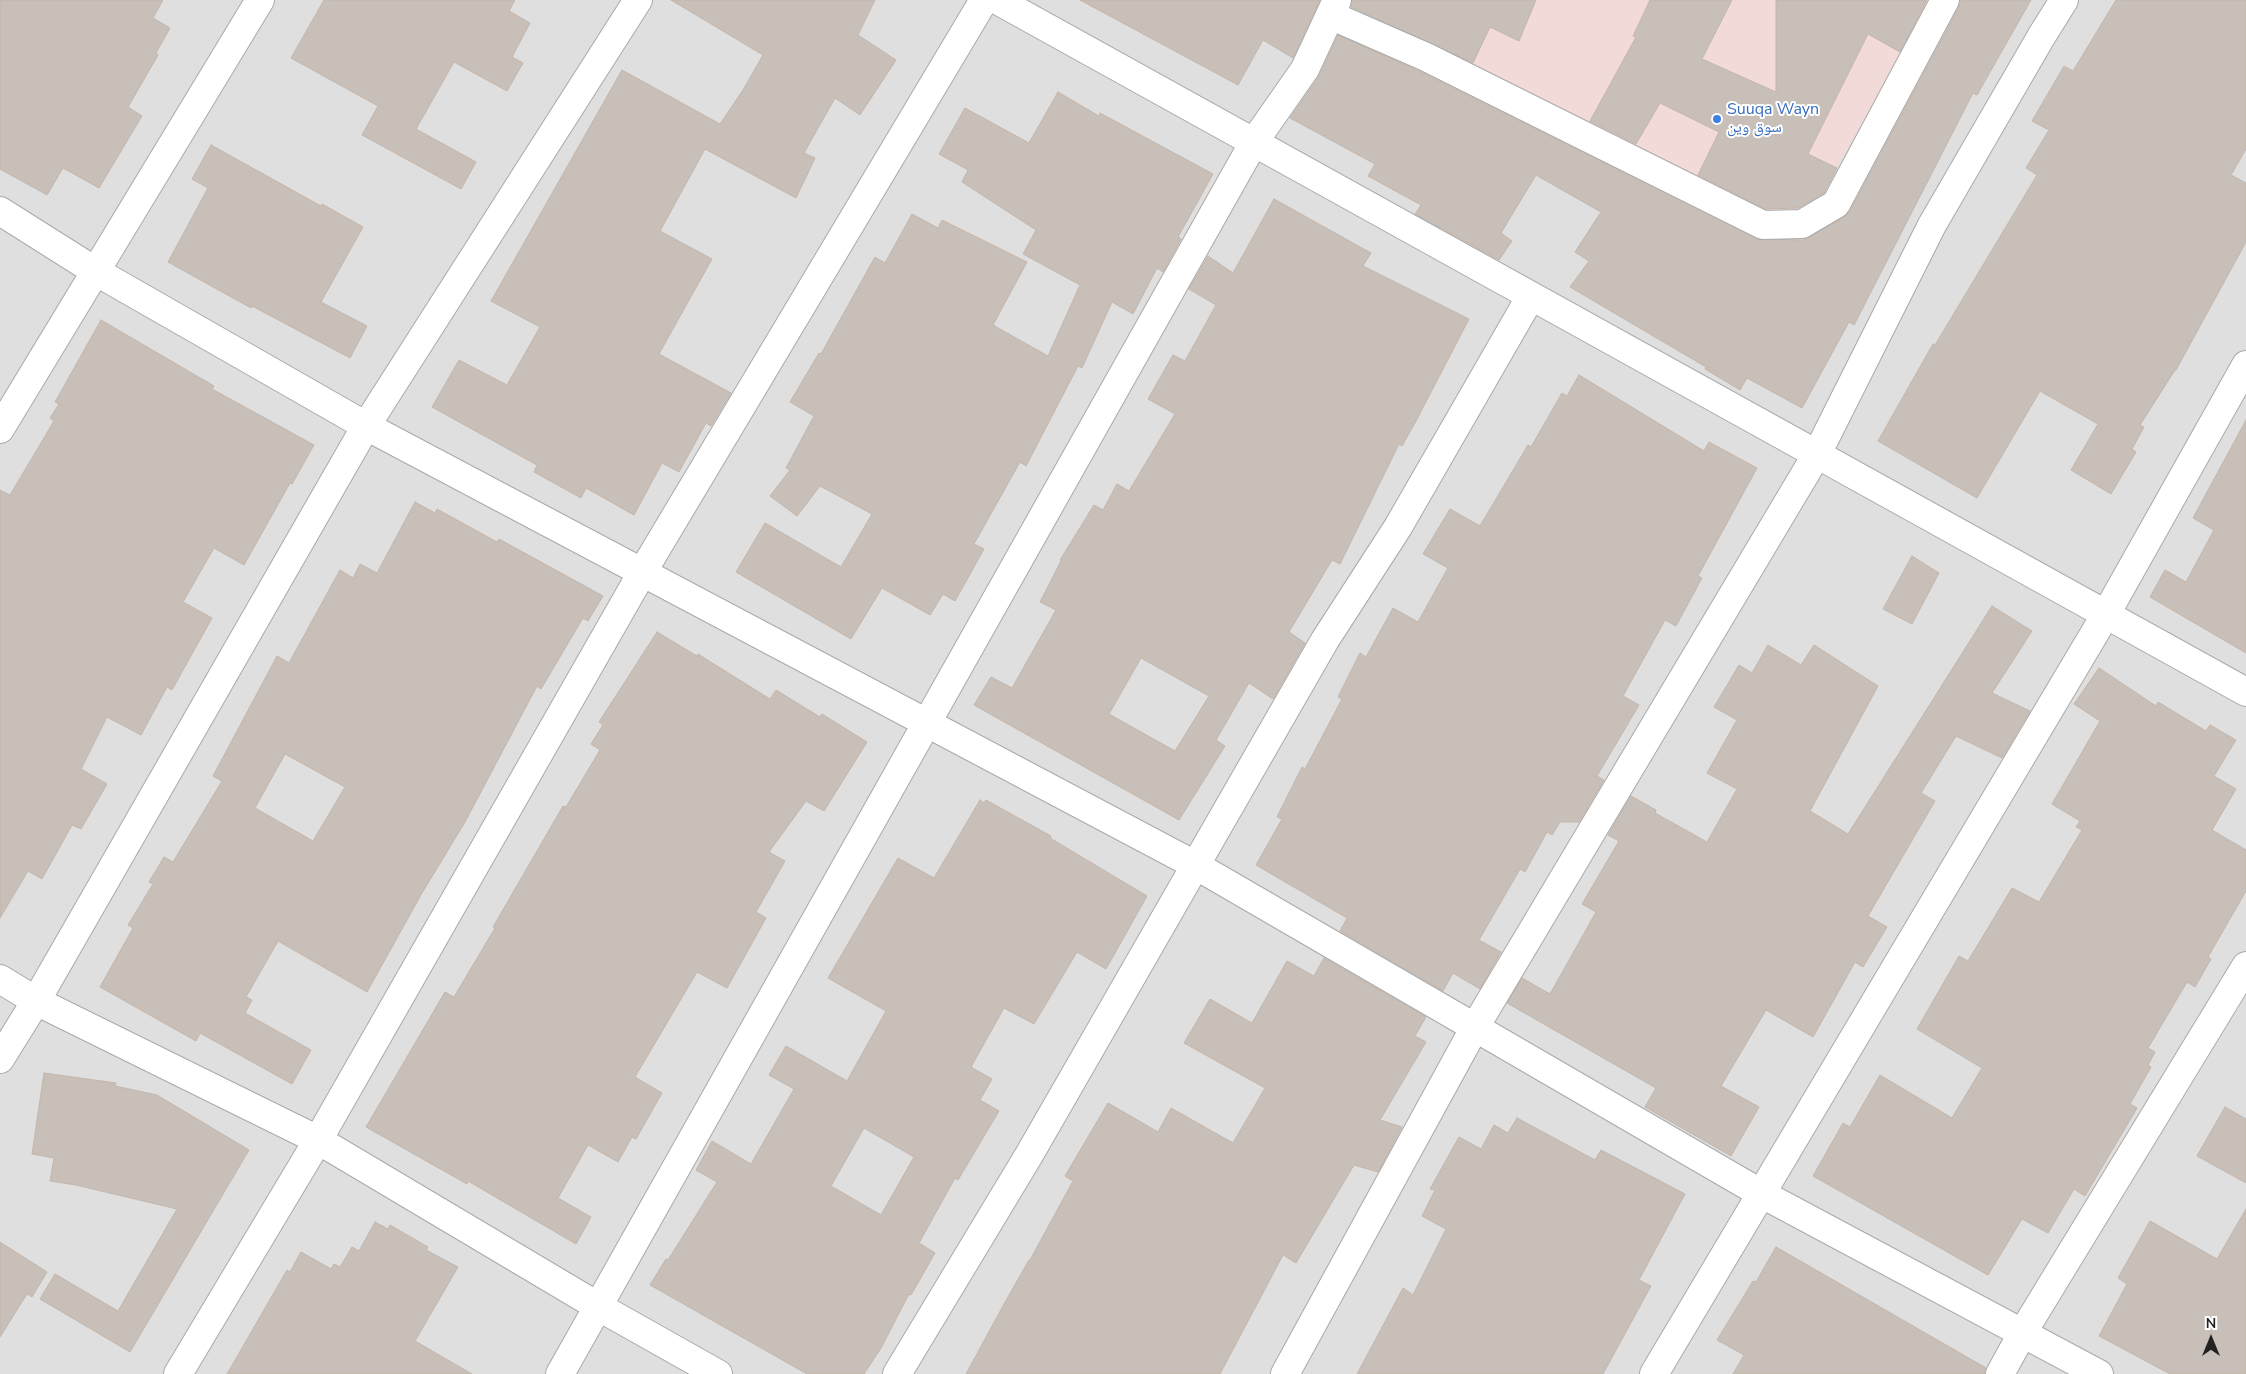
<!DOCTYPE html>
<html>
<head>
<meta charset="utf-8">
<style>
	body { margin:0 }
	#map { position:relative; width:2246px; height:1374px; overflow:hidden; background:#f2efe9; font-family:"Nunito Sans",sans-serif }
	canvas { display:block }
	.north { position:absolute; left:2186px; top:1314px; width:50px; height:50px; -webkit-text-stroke:4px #fff; paint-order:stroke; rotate:0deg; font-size:14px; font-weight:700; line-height:20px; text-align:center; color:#222 }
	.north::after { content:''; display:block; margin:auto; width:18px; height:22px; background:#222; clip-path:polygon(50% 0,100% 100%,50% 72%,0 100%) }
</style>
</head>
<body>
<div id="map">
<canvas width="2246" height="1374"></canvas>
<div class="north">N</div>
</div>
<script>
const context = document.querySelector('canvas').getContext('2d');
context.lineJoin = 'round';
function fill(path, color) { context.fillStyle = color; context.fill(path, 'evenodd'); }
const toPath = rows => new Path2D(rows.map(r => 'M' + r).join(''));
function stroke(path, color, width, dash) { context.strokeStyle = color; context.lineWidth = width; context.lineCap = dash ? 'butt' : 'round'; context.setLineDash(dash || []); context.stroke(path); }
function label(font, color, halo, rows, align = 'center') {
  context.font = font + ' "Nunito Sans","Noto Naskh Arabic",sans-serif'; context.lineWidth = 4; context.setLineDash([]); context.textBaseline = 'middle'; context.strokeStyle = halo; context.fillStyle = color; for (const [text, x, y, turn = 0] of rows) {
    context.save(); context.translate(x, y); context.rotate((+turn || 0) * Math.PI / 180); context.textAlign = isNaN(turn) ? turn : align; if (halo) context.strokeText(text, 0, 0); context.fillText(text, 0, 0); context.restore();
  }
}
fill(toPath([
	[0,0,2246,0,2246,1374,0,1374]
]), '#e0dfdf');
fill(toPath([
	[1340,0,1933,0,1796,238]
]), '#f2dad9');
const building = toPath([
	[0,0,163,0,153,18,170,28,156,53,158,55,128,107,142,116,99,188,63,168,47,195,0,169,0,0],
	[324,0,515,0,509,11,530,23,512,57,523,63,507,91,454,62,416,129,476,162,461,189,362,135,378,106,291,58,324,0],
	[671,0,875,0,858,35,896,60,860,115,835,98,804,153,815,158,796,198,705,149,660,231,712,259,659,354,731,393,711,426,706,423,679,472,662,463,634,515,586,488,581,498,534,472,537,465,432,407,459,360,507,385,540,327,491,301,622,70,720,124,743,90,763,55,671,0],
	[1080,0,1320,0,1293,58,1263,40,1238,85,1080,0],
	[1352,0,1536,0,1519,41,1490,27,1473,63,1351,7,1352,0],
	[1650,0,1732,0,1702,59,1776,92,1776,0,1927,0,1900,52,1868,34,1808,154,1837,168,1824,193,1798,208,1766,209,1698,175,1719,132,1660,103,1636,144,1590,121,1636,37,1633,36,1650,0],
	[1961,0,2031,0,1977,95,1973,93,1854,325,1849,322,1802,408,1747,378,1740,390,1705,369,1706,367,1570,287,1589,261,1575,252,1601,212,1536,175,1501,233,1512,241,1499,260,1415,214,1421,205,1368,176,1375,164,1290,118,1318,78,1338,35,1419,71,1756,239,1803,240,1844,217,1850,211,1959,7,1961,0],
	[2116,0,2246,0,2246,149,2231,175,2246,183,2246,242,2176,370,2175,370,2140,425,2144,427,2132,449,2136,452,2111,494,2071,470,2098,424,2040,391,1977,498,1878,441,1933,344,1935,345,2037,175,2026,168,2049,130,2032,121,2064,66,2073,71,2116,0],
	[1058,92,1099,116,1100,113,1213,174,1178,237,1181,239,1163,272,1157,268,1133,314,1112,302,1082,368,1078,366,1026,466,1020,462,974,544,984,549,955,601,943,594,930,615,882,588,851,639,736,572,765,523,841,567,872,514,820,486,797,516,770,496,790,470,786,468,814,416,790,402,819,353,821,354,875,257,885,263,912,214,938,228,942,220,1027,262,993,325,1048,356,1080,285,1023,254,1036,230,962,182,968,170,939,154,965,108,1029,143,1058,92],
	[211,145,321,206,322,204,363,227,321,302,367,326,350,358,252,306,251,308,168,262,208,188,192,179,211,145],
	[1274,199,1371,253,1363,266,1469,319,1416,421,1402,446,1399,444,1340,564,1332,560,1289,632,1305,643,1273,699,1249,683,1216,740,1225,746,1179,820,974,705,991,677,1012,688,1056,610,1040,602,1061,561,1060,560,1094,505,1103,510,1117,484,1129,491,1175,414,1148,399,1173,355,1185,361,1216,305,1189,289,1208,256,1233,273,1274,199],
	[1141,658,1209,696,1175,751,1109,714,1141,658],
	[101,320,214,386,212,389,314,445,292,484,290,483,244,565,214,548,183,602,212,618,172,690,167,687,141,735,107,717,81,769,107,784,81,829,72,825,42,879,28,871,0,918,0,490,10,495,54,421,50,418,59,404,55,402,101,320],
	[1579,375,1704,451,1709,442,1757,468,1698,576,1702,578,1676,626,1665,620,1623,696,1639,705,1597,776,1604,780,1579,822,1560,822,1552,835,1547,832,1525,872,1520,869,1479,940,1501,952,1480,989,1453,973,1443,991,1340,931,1347,918,1256,865,1282,819,1277,817,1302,767,1305,769,1342,699,1338,697,1360,653,1366,657,1393,608,1418,622,1448,568,1423,554,1450,509,1480,526,1528,445,1531,447,1562,393,1567,396,1579,375],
	[2246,420,2246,653,2150,597,2165,570,2186,582,2214,530,2193,518,2246,420],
	[415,502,435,513,437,509,497,542,499,539,603,596,588,621,583,618,541,689,537,686,465,822,422,893,367,992,278,941,246,997,252,1000,245,1013,311,1050,292,1084,200,1033,196,1041,100,987,133,928,128,925,153,884,149,882,164,857,173,862,222,781,213,776,277,656,289,663,340,570,353,578,360,564,377,573,415,502],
	[285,754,345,787,313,841,255,808,285,754],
	[1912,556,1939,573,1912,624,1883,609,1912,556],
	[1992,606,2032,631,1992,693,2030,711,2002,758,1956,736,1921,793,1935,801,1868,916,1887,927,1863,967,1855,962,1813,1037,1766,1010,1721,1086,1759,1107,1731,1156,1645,1107,1656,1088,1507,1003,1522,978,1550,994,1596,912,1582,904,1619,841,1608,835,1631,796,1656,810,1655,813,1707,842,1737,789,1707,773,1737,720,1714,707,1739,665,1752,673,1768,645,1801,665,1814,645,1878,686,1810,811,1848,834,1992,606],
	[657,632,697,656,698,654,770,699,776,690,820,717,822,714,867,742,824,811,806,801,769,852,785,861,756,912,766,918,727,988,697,972,635,1077,662,1093,636,1139,632,1137,618,1162,588,1145,558,1198,591,1217,576,1244,468,1181,467,1184,366,1127,445,992,454,997,495,928,493,927,563,806,566,807,600,750,591,744,603,725,599,722,657,632],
	[2099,668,2156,706,2158,702,2206,731,2210,725,2236,740,2214,776,2236,789,2212,830,2246,850,2246,891,2208,957,2211,959,2195,987,2187,982,2148,1048,2155,1052,2148,1065,2151,1067,2130,1104,2137,1108,2085,1196,2074,1189,2048,1233,2022,1219,1988,1275,1813,1176,1843,1123,1850,1127,1880,1075,1952,1118,1982,1068,1917,1029,1959,956,1968,961,2012,888,2039,902,2082,830,2076,827,2080,821,2052,804,2100,721,2074,704,2099,668],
	[980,800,984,803,986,800,1051,836,1050,838,1147,896,1106,969,1077,952,1034,1024,1004,1008,971,1067,992,1079,980,1100,999,1111,958,1180,955,1178,919,1243,935,1253,911,1295,909,1294,881,1348,864,1374,807,1374,650,1285,666,1259,668,1260,717,1182,696,1170,712,1141,751,1164,794,1089,769,1075,786,1046,847,1081,886,1011,828,978,898,858,934,878,980,800],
	[864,1128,914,1157,881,1215,831,1186,864,1128],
	[1324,958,1426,1017,1415,1036,1426,1042,1380,1120,1402,1127,1378,1172,1354,1165,1296,1263,1283,1255,1220,1374,966,1374,1004,1304,1029,1260,1030,1260,1073,1181,1065,1176,1108,1103,1158,1132,1171,1108,1233,1143,1265,1088,1184,1043,1210,999,1252,1023,1287,961,1314,976,1324,958],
	[44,1073,116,1083,115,1086,157,1095,249,1150,130,1352,40,1299,55,1274,118,1311,177,1209,76,1185,50,1181,54,1158,32,1154,44,1073],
	[2225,1107,2246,1119,2246,1183,2197,1156,2225,1107],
	[1517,1118,1595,1160,1601,1150,1685,1194,1639,1280,1651,1286,1603,1374,1357,1374,1403,1288,1413,1295,1446,1229,1422,1216,1435,1190,1430,1189,1459,1137,1481,1149,1494,1125,1508,1133,1517,1118],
	[2246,1209,2246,1374,2170,1374,2099,1336,2127,1284,2118,1278,2150,1221,2217,1259,2246,1209],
	[375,1222,388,1229,390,1225,428,1247,426,1250,458,1267,415,1341,472,1374,227,1374,287,1270,290,1272,301,1252,331,1269,334,1264,340,1267,352,1247,359,1251,375,1222],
	[0,1242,47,1272,32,1297,27,1294,0,1337,0,1242],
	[1776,1247,1986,1368,1984,1374,1733,1374,1744,1355,1717,1340,1753,1281,1756,1282,1776,1247]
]);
fill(building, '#c7bfb8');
stroke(building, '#c4b6ab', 1);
const minor = toPath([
	[997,0,2246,692],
	[1330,15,1426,57,1763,225,1802,224,1836,204,1945,0],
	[0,211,95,271,366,426,1195,865,1762,1194,2099,1374],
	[0,429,260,0],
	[0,979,36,1001,318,1140,599,1307,718,1374],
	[0,1059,36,1001,366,426,638,0],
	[178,1374,318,1140,643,571,984,0],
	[560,1374,1254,142,1305,69,1337,0],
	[897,1374,1029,1155,1325,640,1398,527,1531,296],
	[1285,1374,1475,1027,1817,454,1932,225,2041,37,2064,0],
	[1654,1374,2106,614,2246,365],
	[2000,1374,2023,1332,2246,966]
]);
stroke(minor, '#a9a9a9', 30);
stroke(minor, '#fff', 28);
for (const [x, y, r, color] of [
	[1717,119,5,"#3f7fe0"]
]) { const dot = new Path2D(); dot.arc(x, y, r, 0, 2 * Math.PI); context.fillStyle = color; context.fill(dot); stroke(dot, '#fff', 2); }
label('16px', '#366cbe', '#fff', [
	["Suuqa Wayn",1727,110],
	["سوق وين",1727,128]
], 'left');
</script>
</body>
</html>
